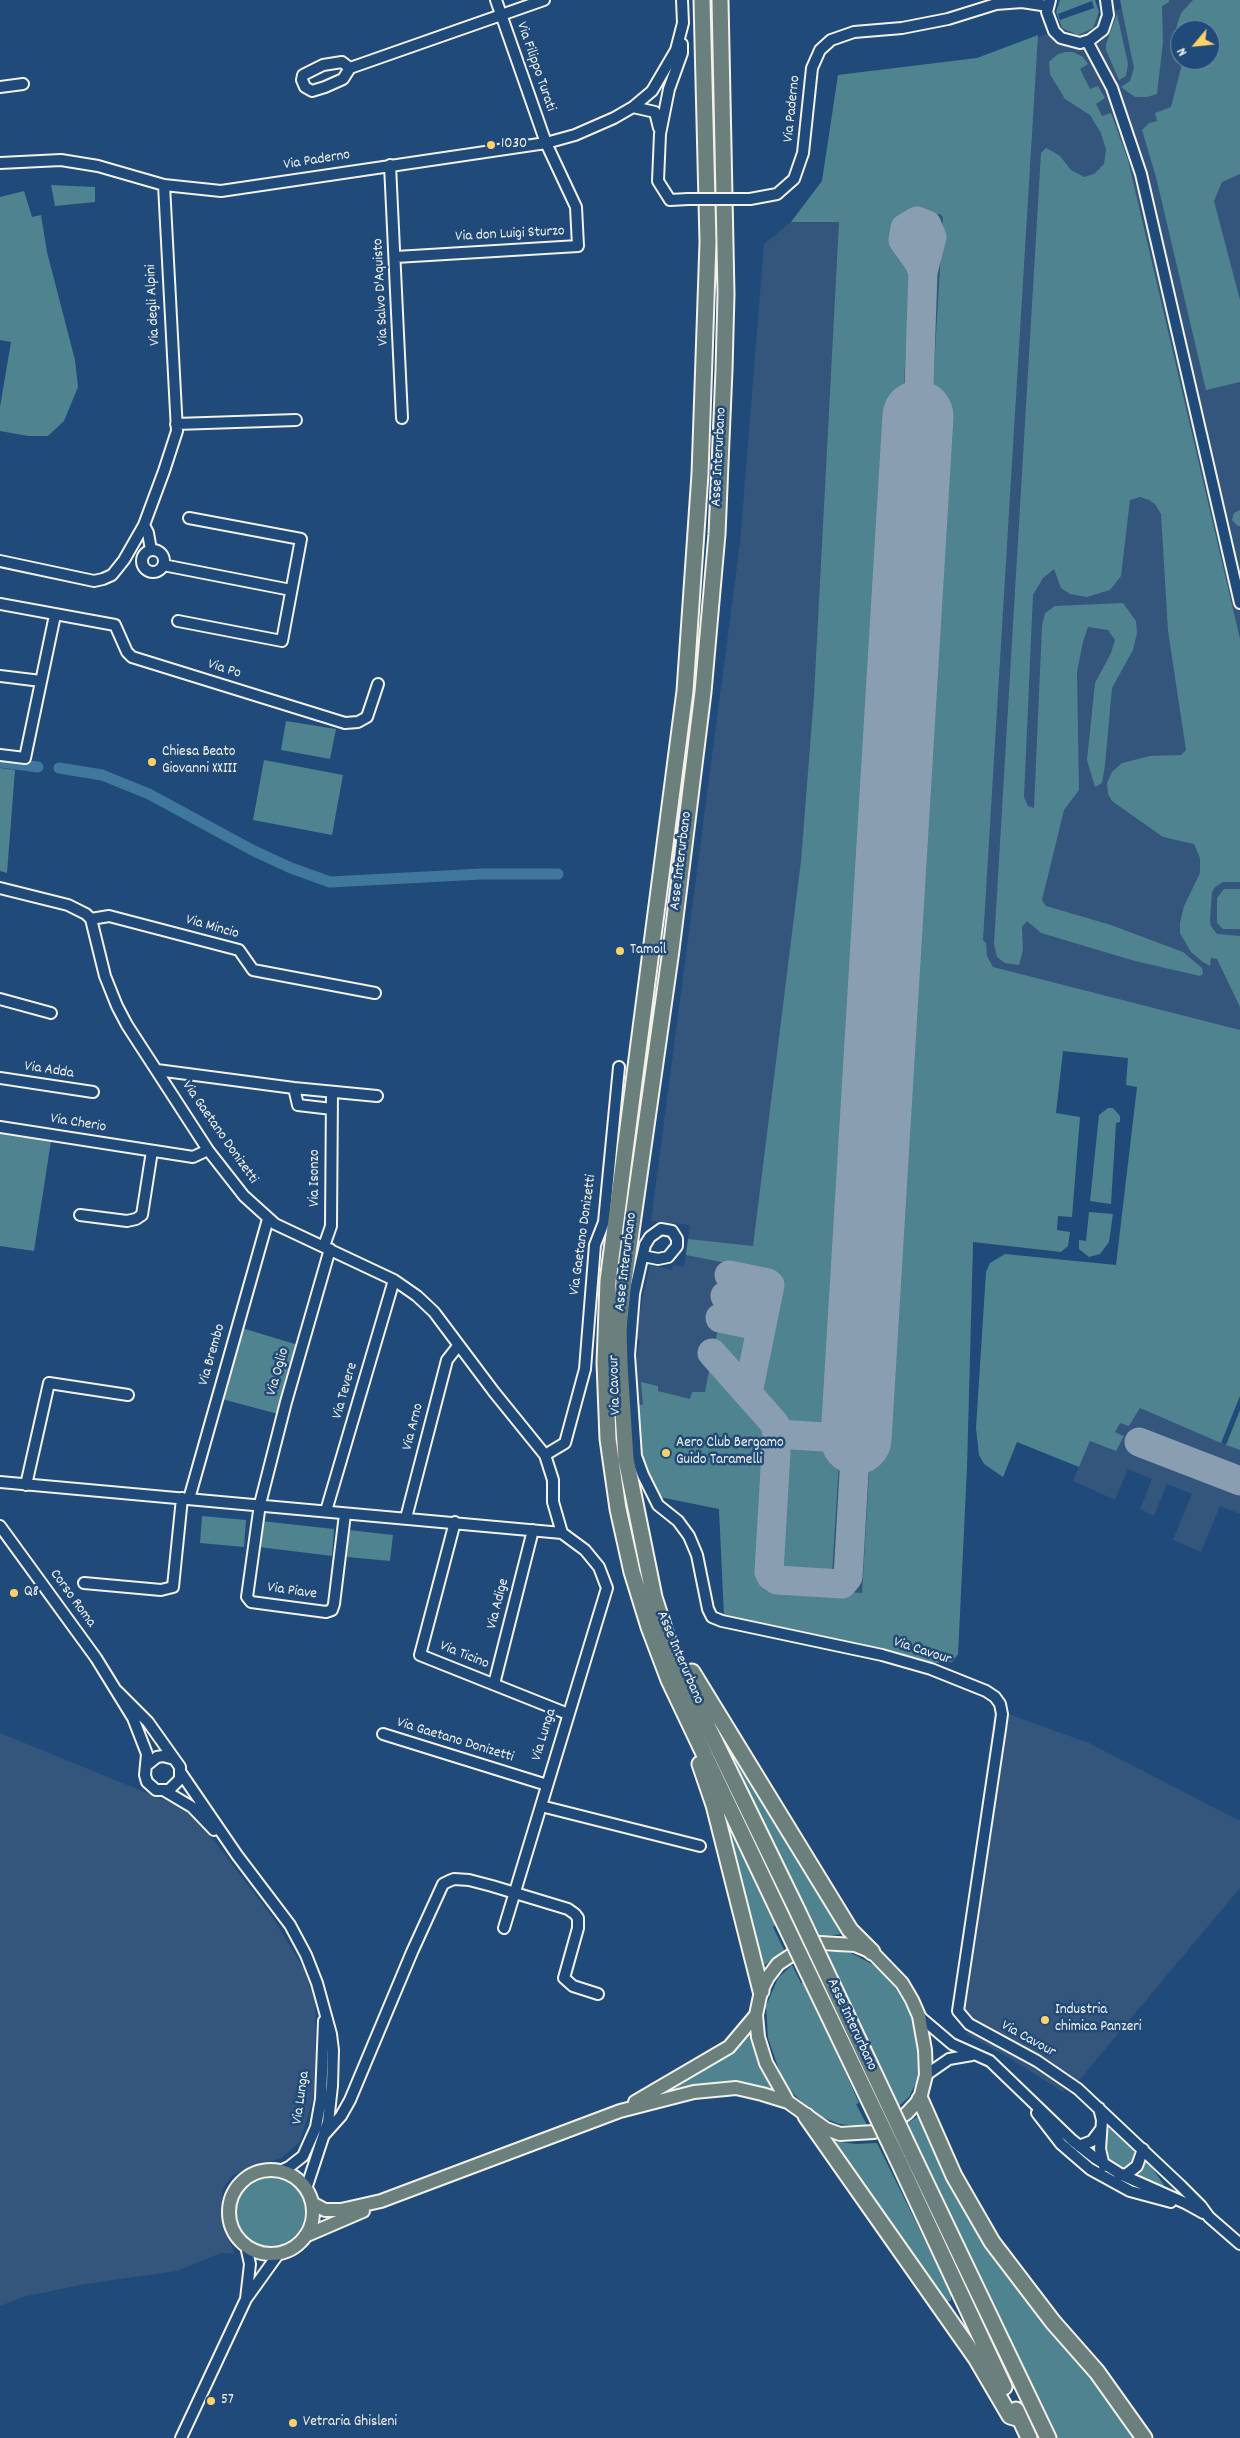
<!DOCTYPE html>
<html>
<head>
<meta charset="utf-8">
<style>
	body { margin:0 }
	#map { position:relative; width:1240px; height:2438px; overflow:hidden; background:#1f4a7a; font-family:Dekko,sans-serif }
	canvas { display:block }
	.north { position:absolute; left:1170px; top:20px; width:50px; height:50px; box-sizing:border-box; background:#1f4a7a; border:1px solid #748da6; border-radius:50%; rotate:242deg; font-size:14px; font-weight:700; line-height:20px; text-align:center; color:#f4f1e8 }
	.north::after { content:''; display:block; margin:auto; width:18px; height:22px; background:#ffd166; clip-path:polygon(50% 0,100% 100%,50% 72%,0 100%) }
</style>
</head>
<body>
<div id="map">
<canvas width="1240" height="2438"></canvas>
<div class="north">N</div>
</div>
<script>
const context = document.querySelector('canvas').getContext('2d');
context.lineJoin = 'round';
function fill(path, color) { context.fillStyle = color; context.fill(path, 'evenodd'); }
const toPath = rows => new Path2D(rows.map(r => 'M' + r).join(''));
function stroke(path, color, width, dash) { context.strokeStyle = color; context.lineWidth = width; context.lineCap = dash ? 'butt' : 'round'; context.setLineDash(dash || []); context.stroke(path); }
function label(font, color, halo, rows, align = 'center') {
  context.font = font + ' Dekko,sans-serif'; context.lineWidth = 5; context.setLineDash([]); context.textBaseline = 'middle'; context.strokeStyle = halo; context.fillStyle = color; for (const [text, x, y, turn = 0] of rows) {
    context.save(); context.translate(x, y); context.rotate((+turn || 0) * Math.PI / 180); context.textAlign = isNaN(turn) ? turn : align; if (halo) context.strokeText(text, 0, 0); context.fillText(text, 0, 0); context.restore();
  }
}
fill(toPath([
	[1146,0,1240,0,1240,1038,981,973,967,1467,958,1654,952,1662,935,1663,724,1615,719,1509,660,1497,641,1454,635,1364,640,1340,634,1338,650,1265,672,1270,673,1265,684,1267,690,1225,651,1221,740,543,764,244,791,222,822,181,838,75,977,58],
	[1180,30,1210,30,1210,60,1180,60],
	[1140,1407,1240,1450,1240,1514,1220,1506,1201,1552,1173,1540,1192,1494,1167,1484,1154,1516,1140,1509,1152,1479,1128,1469,1115,1500,1073,1481,1090,1441,1124,1435,1115,1432,1120,1422,1129,1426],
	[995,1706,1011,1715,1089,1743,1240,1821,1240,1888,1081,2078,1063,2092,1006,2056,966,2034,969,2030,956,2018,953,2009],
	[0,1733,191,1811,271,1915,304,1969,315,2001,316,2088,300,2142,280,2159,251,2166,232,2176,222,2190,222,2212,234,2254,221,2253,177,2271,85,2284,23,2297,0,2306]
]), '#34567d');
fill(toPath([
	[1060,0,1095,0,1099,12,1093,28,1078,35,1062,28,1056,12],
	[1092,1,1094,8,1060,20,1058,14],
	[1120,0,1169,0,1169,2,1162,6,1163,42,1157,94,1147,97,1135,97,1121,87,1130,81,1134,68],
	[1193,0,1240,0,1240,174,1222,182,1214,201,1240,300,1240,382,1206,390,1156,177,1142,130,1149,123,1157,121,1155,113,1171,107,1182,64,1174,60,1177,25,1181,13],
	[1180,30,1210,30,1210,60,1180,60],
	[1117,14,1128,64,1126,76,1119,80,1106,50,1106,44],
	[1038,35,983,940,986,943,987,956,993,967,1240,1030,1240,1396,1221,1443,1140,1408,1129,1426,1120,1423,1115,1432,1124,1436,1116,1451,1090,1441,1079,1467,1017,1442,1003,1477,984,1464,979,1455,976,1428,986,1272,990,1263,1005,1254,1116,1265,1137,1087,1126,1085,1128,1058,1063,1051,1056,1113,1080,1117,1072,1217,1058,1216,1057,1230,1070,1232,1068,1246,1061,1252,973,1242,967,1467,958,1654,952,1662,935,1663,724,1615,719,1509,660,1497,641,1454,638,1405,643,1405,641,1382,658,1386,658,1391,690,1399,692,1392,705,1392,711,1360,762,1416,770,1430,761,1586,862,1593,943,217,940,214,907,215,896,222,890,239,895,252,909,261,911,267,840,1429,830,1433,796,1429,788,1426,754,1391,777,1279,730,1269,731,1264,686,1255,688,1239,753,1246,801,861,814,696,839,222,791,222,822,181,838,75,977,58],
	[1066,52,1073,52,1083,57,1088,64,1080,69,1090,89,1098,86,1105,98,1096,104,1102,116,1111,113,1128,160,1240,639,1240,882,1223,882,1215,887,1212,892,1210,920,1211,926,1217,934,1240,936,1240,1007,1217,959,1211,958,1210,966,1203,962,1191,952,1180,933,1180,923,1184,906,1200,873,1200,858,1194,844,1163,837,1112,801,1108,794,1107,783,1112,772,1122,763,1150,756,1181,755,1186,750,1168,631,1161,514,1155,504,1149,500,1140,497,1130,500,1121,576,1110,590,1087,597,1070,594,1061,588,1054,569,1043,578,1033,595,1024,797,1028,806,1034,808,1042,625,1045,613,1055,606,1123,603,1136,621,1137,633,1133,650,1112,688,1105,765,1102,783,1095,787,1087,760,1095,683,1111,653,1115,640,1108,630,1088,627,1083,642,1077,672,1079,790,1064,810,1042,900,1046,906,1111,925,1183,952,1202,968,1203,974,1200,976,1135,961,1041,933,1027,921,1022,927,1023,950,1019,965,1005,963,997,957,994,944,1041,153,1046,148,1052,151,1060,156,1071,170,1084,177,1094,174,1104,164,1106,150,1101,133,1090,115,1065,99,1050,74,1049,62,1058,54],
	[51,185,95,187,95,202,55,206],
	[24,191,32,217,41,215,47,252,75,360,78,387,64,421,48,436,28,436,0,431,0,407,11,342,0,340,0,197],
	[1240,510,1240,526,1238,526,1232,520,1234,513],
	[286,721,336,729,330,759,281,750],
	[264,760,343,775,332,835,253,820],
	[0,768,15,770,7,873,0,871],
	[1224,889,1240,889,1240,929,1223,929,1217,923,1217,898],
	[1108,1108,1113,1108,1120,1116,1120,1122,1116,1123,1111,1204,1090,1201,1099,1115],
	[0,1133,51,1141,34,1251,0,1246],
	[1089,1212,1113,1214,1109,1242,1100,1254,1089,1257,1079,1249,1079,1240,1086,1241],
	[728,1280,757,1287,762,1294,761,1299,726,1291],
	[724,1302,752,1308,758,1316,758,1321,721,1313],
	[719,1324,748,1330,754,1339,745,1381,714,1347],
	[242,1328,298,1345,278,1414,222,1399],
	[1240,1410,1240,1450,1226,1445],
	[800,1442,840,1445,832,1575,827,1579,781,1574,775,1567,782,1456,788,1447],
	[202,1516,246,1520,244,1547,200,1543],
	[261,1521,334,1529,332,1556,259,1547],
	[349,1530,393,1535,390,1561,347,1557],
	[736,1752,842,1930,841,1934,820,1937,809,1917,731,1753],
	[720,1803,776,1925,773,1927,785,1952,763,1966,759,1962],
	[835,1951,851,1953,874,1965,894,1986,911,2014,917,2038,919,2069,916,2083,909,2097,898,2107,824,1953],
	[792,1965,801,1983,805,1982,859,2103,856,2104,868,2127,839,2124,812,2113,789,2089,780,2073,768,2038,766,2006,778,1978],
	[751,2032,754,2034,759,2061,771,2089,767,2091,675,2093,667,2091,726,2054],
	[921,2114,939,2157,1084,2365,1140,2438,1055,2438,921,2156,908,2123],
	[1112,2126,1132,2145,1134,2150,1134,2159,1127,2168,1123,2170,1109,2161,1106,2154,1106,2131],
	[831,2141,856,2144,877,2143,951,2293,951,2301,941,2301],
	[1146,2159,1164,2185,1162,2187,1138,2176],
	'235 2211a35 35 0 1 1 70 0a35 35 0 1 1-70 0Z'
]), '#4f838f');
stroke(toPath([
	[0,762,38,767],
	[59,768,102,775,149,794,254,851,291,868,330,882,482,874,558,874]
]), '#40779d', 11);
stroke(toPath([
	[918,416,923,272,932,237,927,225,917,221,905,228,903,240,918,261,923,272],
	[729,1275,768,1283,770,1285,748,1393],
	[725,1296,763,1304,765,1308],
	[720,1318,758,1326,761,1329],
	[712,1353,775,1424,777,1434,769,1572,771,1576,777,1580,842,1584,848,1577,856,1439,777,1434],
	[1139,1442,1240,1481]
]), '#8a9eb1', 29);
stroke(toPath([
	[856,1439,918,416]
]), '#8a9eb1', 71);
const minor = toPath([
	[1050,0,1047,12,1054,31,1061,38,1080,43,1090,40,1103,30,1108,15,1106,0],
	[1087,41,1112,88,1141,174,1240,603],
	[682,44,682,53,669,89,660,134,658,181,670,200,688,199],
	[350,68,342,62,323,65,303,75,302,80,305,87,312,91,325,87,343,79,350,68,544,0],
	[0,87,23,84],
	[633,107,655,112,659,128],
	[0,163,61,160,98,166,164,185,221,191,546,143,575,135,614,118,633,107,652,91,676,50,683,23,682,0],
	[390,165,402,418],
	[750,199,777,194,794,179,803,153,812,68,820,50,831,40,854,32,902,28,948,19,996,4,1022,2,1048,6],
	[396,257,578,246,576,207,546,143,496,0],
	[176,424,296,420],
	[144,525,148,533,151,550],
	'142 561a11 11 0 1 1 22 0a11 11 0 1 1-22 0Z',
	[0,561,94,581,103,579,112,575,124,560,144,525,164,471,177,431,164,185],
	[163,565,291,590],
	[0,604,115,625,127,652,132,657,345,723,358,722,367,717,378,684],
	[178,621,282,641,301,539,189,518],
	[0,676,41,681],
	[0,755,25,758,55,615],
	[0,888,68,905,86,914,91,919,105,976,117,1006,127,1025,208,1150,244,1196,275,1224,394,1280,417,1296,434,1312,494,1392,545,1455,553,1480,553,1502,562,1533,585,1550,599,1567,607,1588,504,1928],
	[91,919,109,916,239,950,253,970,375,993],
	[0,999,51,1013],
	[157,1070,294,1088,377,1096],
	[0,1078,93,1092],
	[294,1088,298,1105,332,1109],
	[0,1127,193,1157,208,1150],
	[80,1215,127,1221,136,1219,142,1215,152,1151],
	[324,1246,331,1226,332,1092],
	[330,1249,286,1402,260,1504,247,1597,251,1602,326,1612,332,1610,334,1604,345,1514],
	[643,1256,658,1259,668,1257,677,1246,677,1239,672,1231,661,1229,650,1237,645,1245,634,1294,629,1355,636,1456,643,1475,658,1505,678,1521,689,1536,697,1555,708,1609,712,1617,722,1621,882,1655,931,1669,986,1691,995,1697,1000,1704,1002,1714,1000,1729,958,2011,969,2024,1037,2061,1078,2089,1180,2185,1201,2206,1209,2217,1240,2244],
	[545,1455,565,1443,585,1369,595,1245,604,1222,619,1067],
	[0,1482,562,1533],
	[26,1485,49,1383,128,1395],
	[189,1499,268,1219],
	[326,1511,394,1280],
	[406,1518,447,1360,458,1346],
	[455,1522,420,1655,568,1714],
	[0,1526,96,1658,133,1718,147,1754,145,1775,147,1782,156,1790,169,1790,180,1779,180,1767,148,1722,117,1691],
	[84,1583,161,1590,173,1587,182,1498],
	[494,1684,533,1530],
	[383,1734,547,1785],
	[147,1765,157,1757,163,1756,174,1759],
	[181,1773,237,1855,290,1925,306,1955,317,1983,331,2034,333,2050,332,2086,328,2122,306,2189],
	[165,1791,192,1807,214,1830],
	[541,1806,700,1846],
	[919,2016,952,2044,990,2061,1072,2140,1095,2158,1122,2175,1185,2203,1203,2213],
	[926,2075,949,2059,972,2055],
	[1099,2108,1102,2120,1100,2149,1104,2166],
	[1037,2113,1061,2144,1090,2169,1130,2191,1171,2202],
	[324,2135,341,2116,350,2100,412,1952,443,1884,449,1881,454,1879,469,1880,492,1886,568,1909,575,1914,578,1918,578,1928,564,1978,573,1986,598,1994],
	[1079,2146,1092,2141,1101,2129],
	[280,2171,289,2167,303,2156,316,2127,321,2099,324,2021],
	[1119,2175,1127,2174,1137,2166,1143,2149],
	[246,2299,250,2264,246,2246],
	[181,2438,246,2299,279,2253]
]);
const major = toPath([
	[635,2102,729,2047,756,2015],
	'229 2212a42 42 0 1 1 84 0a42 42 0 1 1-84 0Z',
	[312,2203,325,2210,341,2210,381,2201,620,2111,694,2092,736,2088,762,2094,788,2102,826,2129,840,2134,874,2132,892,2124,907,2113,920,2099,926,2075,925,2050,919,2016,912,2000,902,1983,872,1952,855,1945,820,1943,807,1946,793,1954,778,1964,768,1977,761,1991,756,2015,758,2037,766,2063,788,2102],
	[305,2236,363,2211]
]);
const highway = toPath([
	[702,0,708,242,700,474,685,691,608,1281,605,1363,608,1439,618,1509,632,1572,649,1627,669,1680,782,1918],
	[720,0,726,294,724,370,717,534,703,692,671,950,624,1281,619,1327,620,1365,626,1459,654,1597,667,1638,684,1678,797,1910],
	[692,1672,850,1930,872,1952],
	[700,1764,714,1805,761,1991],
	[920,2099,954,2176,992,2242,1053,2322,1097,2372,1144,2438],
	[806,2116,976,2358,1010,2416,1020,2419],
	[911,2152,1048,2438],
	[898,2160,1004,2387],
	[1016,2410,1029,2438]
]);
stroke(minor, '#f4f1e8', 14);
stroke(major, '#f4f1e8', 16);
stroke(highway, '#f4f1e8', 19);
stroke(minor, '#1f4a7a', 10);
stroke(major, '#6b7f7c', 12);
stroke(highway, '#6b7f7c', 15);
const minorBridge = toPath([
	[688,199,750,199]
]);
const highwayBridge = toPath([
	[797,1910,911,2152],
	[782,1918,898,2160]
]);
stroke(minorBridge, '#f4f1e8', 14, []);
stroke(highwayBridge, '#f4f1e8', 19, []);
stroke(minorBridge, '#1f4a7a', 10);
stroke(highwayBridge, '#6b7f7c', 15);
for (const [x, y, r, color] of [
	[491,145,5,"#ffd166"],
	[152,762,5,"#ffd166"],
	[620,951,5,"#ffd166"],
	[666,1453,5,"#ffd166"],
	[14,1593,5,"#ffd166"],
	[1045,2020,5,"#ffd166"],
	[211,2401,5,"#ffd166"],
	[293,2423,5,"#ffd166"]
]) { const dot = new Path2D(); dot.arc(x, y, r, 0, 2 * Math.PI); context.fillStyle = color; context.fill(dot); stroke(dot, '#1f4a7a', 2); }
label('15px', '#f4f1e8', '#1f4a7a', [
	["Via Filippo Turati",535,67,71],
	["Via Paderno",793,109,-84],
	["Via Paderno",317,161,-9],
	["Via don Luigi Sturzo",510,235,-3],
	["Via Salvo D'Aquisto",382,292,-93],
	["Via degli Alpini",154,305,-93],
	["Asse Interurbano",720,457,-87],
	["Via Po",224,670,17],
	["Asse Interurbano",682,861,-83],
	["Via Mincio",212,928,16],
	["Via Adda",49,1071,9],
	["Via Cherio",78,1124,9],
	["Via Gaetano Donizetti",219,1133,55],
	["Via Isonzo",316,1178,-90],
	["Via Gaetano Donizetti",584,1235,-82],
	["Asse Interurbano",627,1262,-83],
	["Via Brembo",213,1355,-74],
	["Via Oglio",279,1372,-74],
	["Via Cavour",616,1385,-92],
	["Via Tevere",346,1391,-74],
	["Via Arno",414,1427,-76],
	["Via Piave",292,1592,8],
	["Corso Roma",72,1599,54],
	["Via Adige",499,1604,-76],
	["Via Cavour",922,1652,18],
	["Via Ticino",464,1656,22],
	["Asse Interurbano",679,1658,67],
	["Via Lunga",545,1735,-73],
	["Via Gaetano Donizetti",455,1741,17],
	["Asse Interurbano",851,2025,65],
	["Via Cavour",1028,2040,29],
	["Via Lunga",302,2098,-82]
]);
label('15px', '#f4f1e8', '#1f4a7a', [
	["1030",501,145],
	["Chiesa Beato",162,753],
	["Giovanni XXIII",162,770],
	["Tamoil",630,951],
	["Aero Club Bergamo",676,1444],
	["Guido Taramelli",676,1461],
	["Q8",24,1593],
	["Industria",1055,2011],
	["chimica Panzeri",1055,2028],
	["57",221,2401],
	["Vetraria Ghisleni",303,2423]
], 'left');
</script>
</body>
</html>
